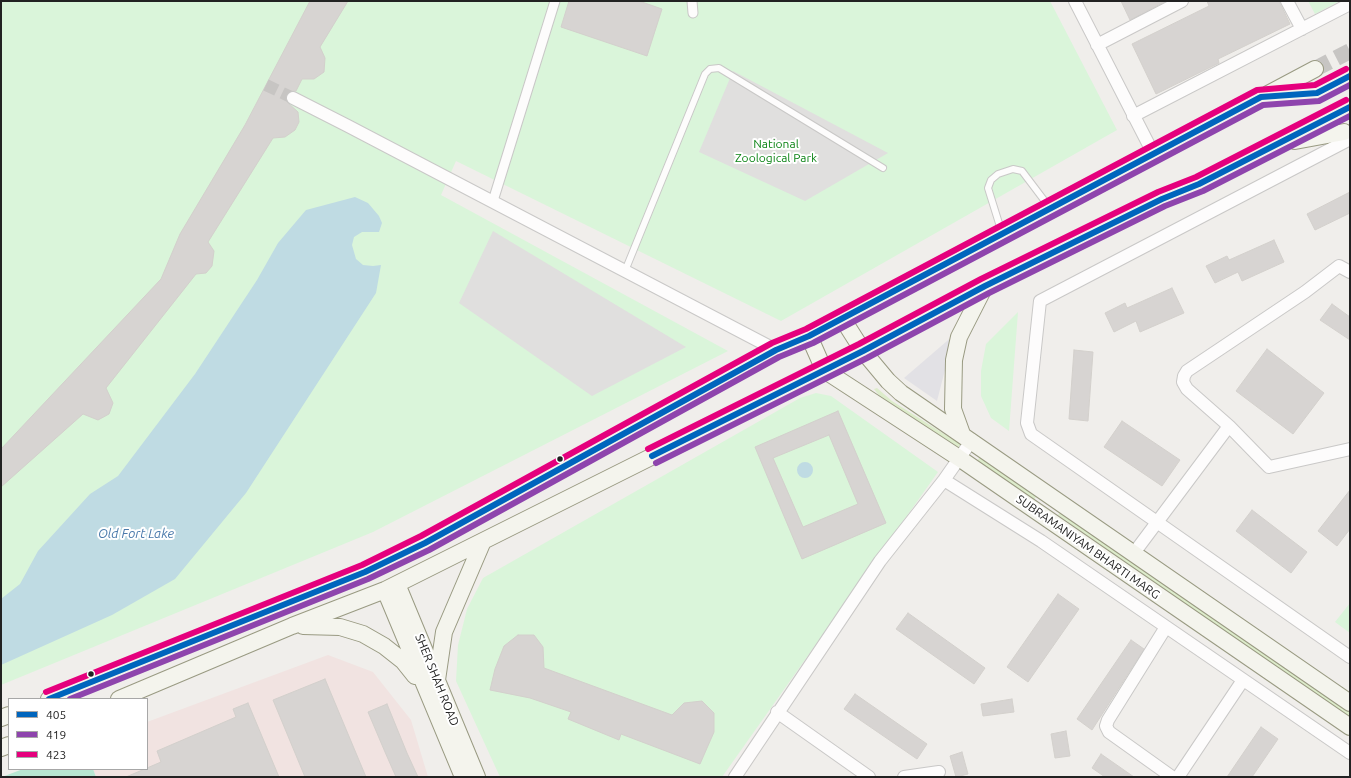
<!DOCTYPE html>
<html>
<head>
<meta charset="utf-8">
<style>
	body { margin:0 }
	#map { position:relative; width:1351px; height:778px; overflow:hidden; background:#f0eeeb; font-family:Ubuntu,sans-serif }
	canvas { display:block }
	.frame { position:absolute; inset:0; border:2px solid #222; pointer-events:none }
	.legend { position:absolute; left:8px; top:698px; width:140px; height:72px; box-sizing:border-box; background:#fff; border:1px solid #a7a7a7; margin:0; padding:5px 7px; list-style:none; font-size:12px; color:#222 }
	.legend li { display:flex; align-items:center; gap:8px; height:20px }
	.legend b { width:20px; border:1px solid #a7a7a7 }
</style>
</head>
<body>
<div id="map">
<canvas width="1351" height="778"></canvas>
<div class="frame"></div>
<ul class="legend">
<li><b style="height:5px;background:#0065bd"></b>405</li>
<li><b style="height:5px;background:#8e44ad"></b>419</li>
<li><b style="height:5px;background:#e5007d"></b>423</li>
</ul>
</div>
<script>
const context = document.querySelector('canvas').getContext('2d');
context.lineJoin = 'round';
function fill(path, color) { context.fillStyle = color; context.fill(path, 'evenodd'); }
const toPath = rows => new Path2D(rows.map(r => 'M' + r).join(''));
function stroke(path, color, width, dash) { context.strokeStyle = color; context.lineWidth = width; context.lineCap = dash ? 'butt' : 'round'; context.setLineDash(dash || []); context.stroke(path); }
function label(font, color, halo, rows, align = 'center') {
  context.font = font + ' Ubuntu,sans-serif'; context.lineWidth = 4; context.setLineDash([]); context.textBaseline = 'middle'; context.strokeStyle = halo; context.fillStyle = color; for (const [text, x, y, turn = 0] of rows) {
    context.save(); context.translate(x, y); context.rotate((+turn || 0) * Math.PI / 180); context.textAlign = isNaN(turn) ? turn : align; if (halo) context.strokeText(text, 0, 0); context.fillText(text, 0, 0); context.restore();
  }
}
fill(toPath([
	[328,655,373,672,411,720,428,777,96,777,93,769,147,769,147,722]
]), '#f1e3e1');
fill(toPath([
	[877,388,892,401,960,444,961,446,960,448,881,398,874,389],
	[980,457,1037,495,1034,500,977,461],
	[1061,511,1350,710,1350,719,1058,515]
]), '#ddeccb');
fill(toPath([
	[1,1,1050,1,1117,130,781,321,456,161,441,195,728,351,373,532,1,685],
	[1308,1,1340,1,1315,14],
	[1018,312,1009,431,991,418,981,396,981,371,986,344],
	[816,393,831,396,938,472,722,777,500,777,456,681,458,645,467,609,483,578,800,398],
	[1350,603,1350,633,1335,622]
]), '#daf5da');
fill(toPath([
	[23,769,93,769,96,777,2,777]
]), '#b7e6d2');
fill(toPath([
	[733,71,888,153,805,201,699,152],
	[493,231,686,347,592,396,459,303]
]), '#e0dfde');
fill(toPath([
	[954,335,937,401,904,378]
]), '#e2e1e5');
fill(toPath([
	[355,197,368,203,379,216,382,223,379,232,362,232,354,237,352,245,356,259,363,265,373,266,381,265,376,293,246,493,175,579,112,615,1,665,1,599,20,584,38,551,90,494,118,476,195,374,257,280,278,243,306,210],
	'797 470a8 8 0 1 1 16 0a8 8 0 1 1-16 0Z'
]), '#bfdbe3');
const building = toPath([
	[310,1,348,1,320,47,325,58,324,72,314,79,302,79,296,91,292,91,287,94,287,102,298,112,299,122,295,130,285,137,273,138,208,242,214,251,212,266,206,273,196,274,106,388,113,403,109,414,98,420,83,414,1,487,1,449,161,279,180,234,245,125,310,1],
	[569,1,639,1,662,9,647,56,561,27,569,1],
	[1121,1,1166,1,1130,20,1121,1],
	[1207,1,1279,1,1290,24,1218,59,1219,63,1156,94,1132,44,1209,6,1207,1],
	[1350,192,1350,213,1315,230,1307,214,1350,192],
	[1274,240,1284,262,1242,281,1238,272,1215,283,1206,266,1227,256,1229,260,1274,240],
	[1172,288,1184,313,1140,332,1136,321,1114,332,1105,313,1125,303,1127,308,1172,288],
	[1332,304,1350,317,1350,340,1320,320,1332,304],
	[1267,349,1324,393,1293,434,1236,391,1267,349],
	[1074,350,1093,352,1088,421,1069,419,1074,350],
	[838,411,886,523,802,559,755,447,838,411],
	[829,435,858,504,803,527,773,458,829,435],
	[1122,421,1180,460,1162,486,1104,447,1122,421],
	[1350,490,1350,529,1337,546,1318,531,1350,490],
	[1252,510,1307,552,1291,573,1236,531,1252,510],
	[1058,594,1079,609,1028,682,1007,667,1058,594],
	[908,613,985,668,974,684,896,629,908,613],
	[518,635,534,635,543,647,544,668,672,715,684,703,702,701,714,713,714,732,700,764,621,734,619,740,568,719,571,712,530,698,490,690,495,669,504,646,518,635],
	[1131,640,1144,649,1092,730,1077,719,1131,640],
	[325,679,366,777,305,777,273,700,325,679],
	[855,694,927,744,917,759,844,709,855,694],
	[1012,699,1014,712,983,716,981,704,1012,699],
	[248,703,279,777,126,777,161,762,157,751,236,717,233,709,248,703],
	[387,704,407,753,418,777,396,777,385,752,368,712,387,704],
	[1261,727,1278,739,1252,777,1227,777,1261,727],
	[1066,731,1070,756,1055,758,1051,734,1066,731],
	[962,752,968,774,956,777,950,756,962,752],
	[1101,754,1134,777,1105,777,1092,768,1101,754]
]);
fill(building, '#d7d4d2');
stroke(building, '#d3d0cc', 1);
stroke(toPath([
	[266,85,293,98]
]), '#c7c5c3', 12, [12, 6]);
stroke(toPath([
	[1315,69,1350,51]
]), '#c7c5c3', 16, [16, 8]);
const service = toPath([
	[1002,233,988,188,991,180,998,174,1013,169,1022,171,1050,208],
	[625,271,705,74,710,69,719,68,883,168]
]);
const pedestrian = toPath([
	[692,1,693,13],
	[493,201,555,1]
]);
const minor = toPath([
	[1075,1,1153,153],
	[1287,1,1302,29],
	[1097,45,1182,1],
	[293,98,348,126,776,350],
	[1133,116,1350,4],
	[1350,139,1040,301,1027,423,1031,434,1350,657],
	[1350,272,1339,266,1305,292,1187,371,1184,376,1183,382,1187,389,1229,426,1269,467,1350,449],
	[944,480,1041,541,1350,753],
	[1134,553,1229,426],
	[1166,627,1108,720,1106,726,1109,732,1172,777],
	[777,712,869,777],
	[735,777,880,561,944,480,972,440],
	[904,777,939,772],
	[1178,777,1243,680]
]);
const secondary = toPath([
	[1268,94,1315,69],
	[1295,141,1344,132],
	[842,318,863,351,888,381,901,393,1350,703],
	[809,336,824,370],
	[824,370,959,458,1350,727],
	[962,434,953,409,954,360,959,337,985,286],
	[397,584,477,777],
	[385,590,463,777],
	[303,626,340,627,363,634,384,646,403,661,415,676],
	[437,680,444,632,483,541],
	[49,699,365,572,425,543,776,350,809,336,883,297,1261,97,1317,93,1350,76],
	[119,699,292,626,385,590,863,351,985,286,1162,199,1199,184,1350,107],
	[1,718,9,715],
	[1,748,9,745]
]);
stroke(service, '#c9c8c7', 8);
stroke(pedestrian, '#c9c8c7', 11);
stroke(minor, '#c9c8c7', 14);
stroke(secondary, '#999a82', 18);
stroke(service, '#fdfcfc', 6);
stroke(pedestrian, '#fdfcfc', 9);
stroke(minor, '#fdfcfc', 12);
stroke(secondary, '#f4f4ed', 16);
stroke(toPath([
	[652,456,863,351,985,286,1162,199,1199,184,1350,107],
	[49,699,365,572,425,543,776,350,809,336,1261,97,1317,93,1350,76]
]), '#0065bd', 6);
stroke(toPath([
	[656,463,867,358,989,293,1165,206,1203,191,1350,116],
	[70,699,368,579,429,550,779,357,813,343,1263,105,1319,101,1350,85]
]), '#8e44ad', 6);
stroke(toPath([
	[648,449,859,344,981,279,1158,192,1196,177,1346,100],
	[46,692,362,565,421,536,772,343,806,329,1257,90,1315,85,1346,69]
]), '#e5007d', 6);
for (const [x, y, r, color] of [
	[560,459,3.5,"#222"],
	[91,674,3.5,"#222"]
]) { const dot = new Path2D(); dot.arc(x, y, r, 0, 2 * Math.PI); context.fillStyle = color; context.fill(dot); stroke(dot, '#fff', 1.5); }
label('12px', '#0c8416', '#fff', [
	["National",776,144],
	["Zoological Park",776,158]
]);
label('12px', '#222', '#fff', [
	["SUBRAMANIYAM BHARTI MARG",1088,547,35],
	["SHER SHAH ROAD",437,680,68]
]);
label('italic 13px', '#4a7aab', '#fff', [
	["Old Fort Lake",136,534]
]);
</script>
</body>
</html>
